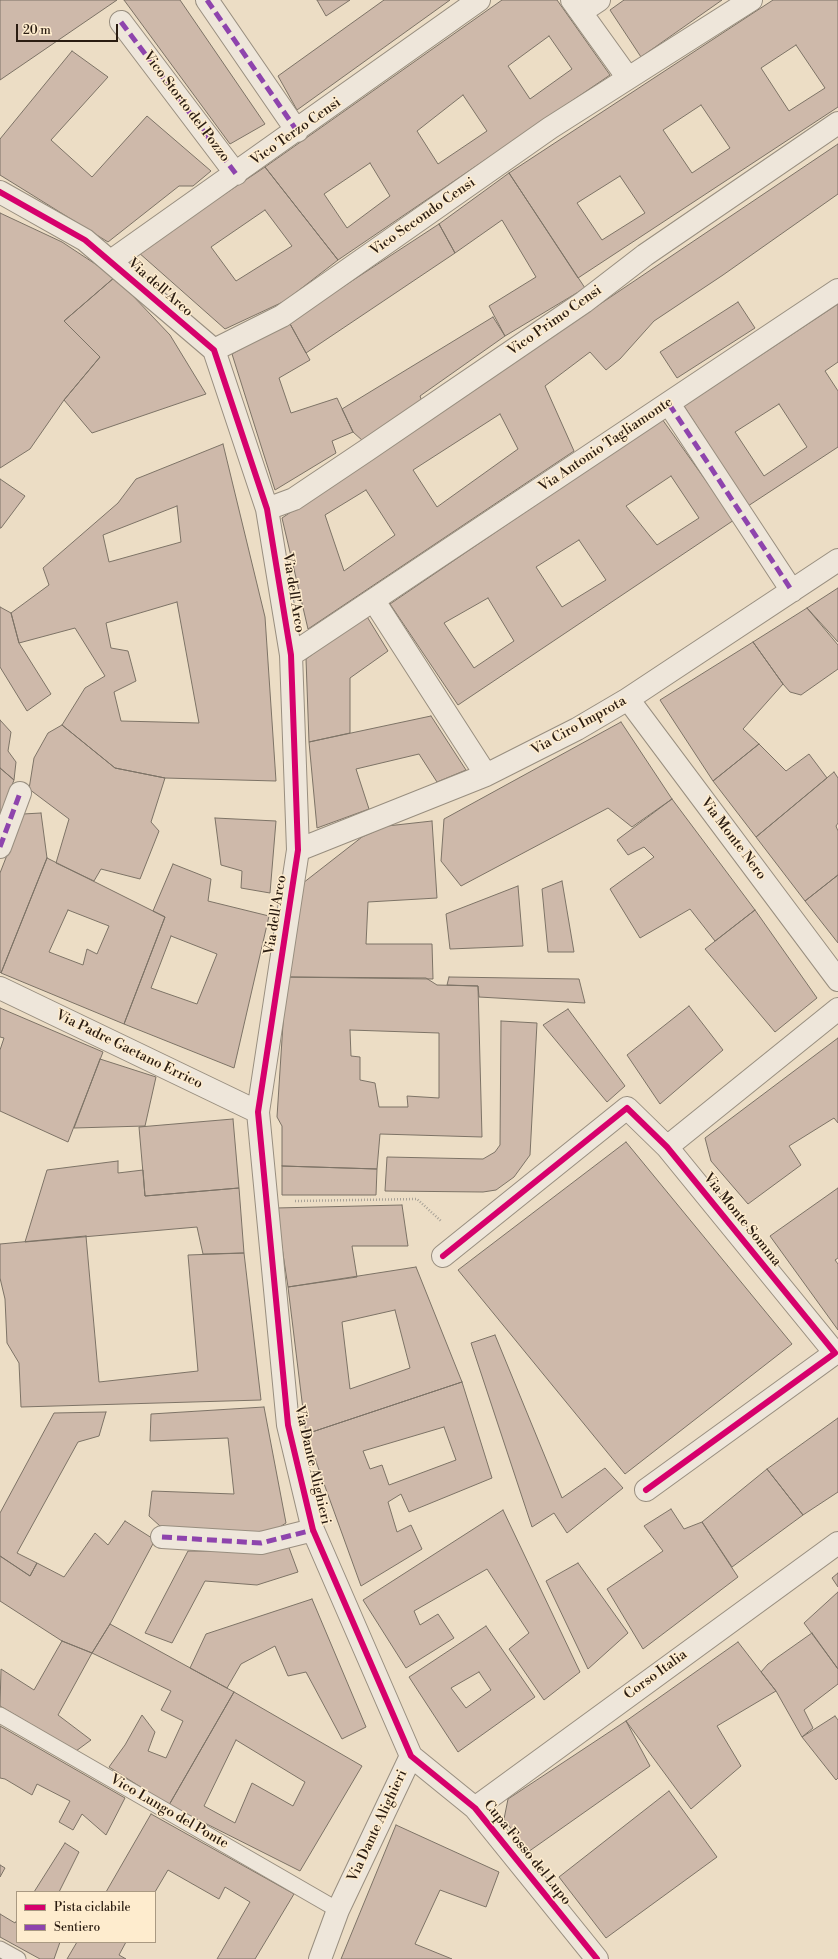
<!DOCTYPE html>
<html>
<head>
<meta charset="utf-8">
<style>
	body { margin:0 }
	#map { position:relative; width:838px; height:1959px; overflow:hidden; background:#ecddc5; font-family:"Libre Bodoni",serif }
	canvas { display:block }
	.legend { position:absolute; left:16px; top:1891px; width:140px; height:52px; box-sizing:border-box; background:#feecce; border:1px solid #a99982; margin:0; padding:5px 7px; list-style:none; font-size:12px; color:#2a1c11 }
	.legend li { display:flex; align-items:center; gap:8px; height:20px }
	.legend b { width:20px; border:1px solid #a99982 }
	.scale { position:absolute; left:16px; top:24px; width:102px; height:18px; box-sizing:border-box; border:2px solid #2a1c11; border-top:0; padding-left:5px; font-size:12px; line-height:14px; white-space:nowrap; color:#2a1c11; -webkit-text-stroke:3px #feecce; paint-order:stroke }
</style>
</head>
<body>
<div id="map">
<canvas width="838" height="1959"></canvas>
<ul class="legend">
<li><b style="height:5px;background:#d6006c"></b>Pista ciclabile</li>
<li><b style="height:5px;background:#8e44ad"></b>Sentiero</li>
</ul>
<div class="scale">20 m</div>
</div>
<script>
const context = document.querySelector('canvas').getContext('2d');
context.lineJoin = 'round';
function fill(path, color) { context.fillStyle = color; context.fill(path, 'evenodd'); }
const toPath = rows => new Path2D(rows.map(r => 'M' + r).join(''));
function stroke(path, color, width, dash) { context.strokeStyle = color; context.lineWidth = width; context.lineCap = dash ? 'butt' : 'round'; context.setLineDash(dash || []); context.stroke(path); }
function label(font, color, halo, rows, align = 'center') {
  context.font = font + ' "Libre Bodoni",serif'; context.lineWidth = 3; context.setLineDash([]); context.textBaseline = 'middle'; context.strokeStyle = halo; context.fillStyle = color; for (const [text, x, y, turn = 0] of rows) {
    context.save(); context.translate(x, y); context.rotate((+turn || 0) * Math.PI / 180); context.textAlign = isNaN(turn) ? turn : align; if (halo) context.strokeText(text, 0, 0); context.fillText(text, 0, 0); context.restore();
  }
}
const building = toPath([
	[0,0,117,0,0,80,0,0],
	[124,0,180,0,265,124,230,144,124,0],
	[317,0,350,0,326,16,317,0],
	[384,0,450,0,297,110,278,76,384,0],
	[502,0,557,0,610,75,338,260,265,167,502,0],
	[549,36,572,69,530,99,508,66,549,36],
	[463,95,487,131,438,164,417,131,463,95],
	[370,163,390,196,347,228,324,194,370,163],
	[624,0,722,0,641,57,610,10,624,0],
	[773,0,838,0,838,107,578,278,509,173,773,0],
	[796,45,825,88,789,111,761,68,796,45],
	[701,105,730,148,692,173,663,130,701,105],
	[620,176,645,213,602,240,577,203,620,176],
	[72,51,108,77,51,140,92,177,147,116,211,171,193,186,179,186,108,242,0,175,0,139,72,51],
	[838,144,838,194,723,275,654,321,620,359,606,370,590,352,545,386,574,451,308,629,282,518,838,144],
	[500,414,518,449,437,507,413,470,500,414],
	[366,490,395,535,344,571,325,515,366,490],
	[265,167,338,260,285,301,225,329,138,252,265,167],
	[265,210,292,246,236,281,211,247,265,210],
	[509,173,585,288,505,336,489,306,536,277,502,220,455,253,439,224,509,173],
	[0,213,62,242,115,277,64,321,100,357,64,400,30,449,0,468,0,213],
	[439,224,455,253,306,353,289,322,439,224],
	[115,277,170,335,206,394,92,433,64,400,100,357,64,321,115,277],
	[738,302,755,328,677,378,660,352,738,302],
	[838,304,838,362,825,371,838,391,838,447,748,506,684,406,838,304],
	[779,404,807,447,764,476,735,432,779,404],
	[493,317,505,336,420,396,423,404,363,441,353,432,342,409,493,317],
	[289,322,310,360,279,378,291,413,337,398,353,432,332,441,336,453,275,490,232,354,289,322],
	[662,419,734,520,458,705,390,604,662,419],
	[671,476,699,518,657,545,626,506,671,476],
	[579,540,606,580,562,607,536,567,579,540],
	[488,598,514,641,474,668,444,623,488,598],
	[223,444,265,617,276,781,165,778,115,768,62,725,85,688,105,676,75,628,19,643,11,613,49,585,43,568,118,503,136,479,223,444],
	[177,506,181,542,109,562,103,535,177,506],
	[177,602,199,723,121,721,114,692,136,681,128,651,111,648,106,623,177,602],
	[0,479,25,496,1,528,0,528,0,479],
	[838,588,838,642,807,608,838,588],
	[0,607,11,613,19,643,51,694,27,711,0,667,0,607],
	[807,608,838,645,838,669,801,695,790,692,783,684,753,642,807,608],
	[366,615,388,651,350,678,350,733,309,742,306,659,366,615],
	[753,642,783,684,743,729,759,744,713,781,660,700,753,642],
	[431,716,466,770,437,782,419,754,356,769,369,809,317,828,309,742,431,716],
	[0,720,11,732,8,751,16,762,14,780,0,768,0,720],
	[621,722,672,799,632,827,608,808,461,886,441,861,444,819,621,722],
	[62,725,115,768,165,778,151,822,159,831,140,879,101,869,94,881,56,863,69,819,29,789,34,758,48,733,62,725],
	[759,744,786,771,809,754,827,778,756,837,713,781,759,744],
	[0,768,14,780,0,817,0,768],
	[834,772,838,778,838,823,836,826,838,831,838,875,805,901,756,837,834,772],
	[672,799,755,910,715,941,690,909,640,938,610,889,654,857,644,847,628,855,617,840,672,799],
	[41,813,47,858,1,973,0,972,0,873,23,814,41,813],
	[215,818,276,821,270,893,241,888,242,871,221,865,215,818],
	[432,821,437,898,368,902,366,944,432,944,433,979,286,977,303,883,362,837,387,826,432,821],
	[47,858,165,917,124,1024,1,973,47,858],
	[68,910,109,926,97,954,87,949,83,965,49,952,68,910],
	[173,864,211,879,208,901,269,916,234,1068,124,1024,165,917,153,911,173,864],
	[171,936,217,954,197,1004,151,988,171,936],
	[838,875,838,943,805,901,838,875],
	[562,881,574,952,548,952,542,889,562,881],
	[518,886,523,946,450,949,446,914,518,886],
	[755,910,817,998,775,1032,705,949,755,910],
	[286,977,426,978,437,985,478,986,482,1137,380,1134,377,1169,282,1166,282,1126,277,1117,286,977],
	[350,1030,439,1033,439,1098,407,1096,408,1107,379,1107,375,1083,360,1080,360,1057,351,1056,350,1030],
	[449,977,579,979,585,1003,479,997,478,986,447,985,449,977],
	[689,1006,723,1050,660,1104,627,1055,689,1006],
	[0,1008,103,1052,68,1142,0,1111,0,1050,4,1038,0,1037,0,1008],
	[568,1009,625,1086,607,1102,543,1025,568,1009],
	[501,1021,537,1023,530,1155,514,1177,496,1190,483,1192,385,1191,387,1157,483,1159,495,1152,500,1145,501,1021],
	[838,1038,838,1123,834,1118,789,1146,801,1165,748,1204,711,1161,705,1138,838,1038],
	[100,1059,156,1077,145,1126,74,1128,100,1059],
	[233,1119,239,1188,145,1196,139,1127,233,1119],
	[626,1142,792,1344,625,1474,458,1270,626,1142],
	[118,1161,118,1173,143,1170,145,1196,239,1188,244,1253,203,1254,197,1227,25,1242,47,1170,118,1161],
	[282,1166,377,1169,376,1195,282,1195,282,1166],
	[838,1188,838,1258,835,1260,838,1264,838,1330,770,1236,838,1188],
	[402,1205,408,1246,352,1246,357,1277,288,1287,276,1208,402,1205],
	[86,1236,99,1382,198,1371,188,1255,244,1253,261,1400,21,1407,19,1363,7,1343,5,1299,0,1278,0,1244,86,1236],
	[416,1267,462,1382,306,1434,288,1287,416,1267],
	[395,1310,410,1368,350,1389,342,1322,395,1310],
	[495,1335,562,1498,605,1468,623,1488,567,1533,554,1513,532,1527,471,1343,495,1335],
	[462,1382,492,1478,409,1512,401,1494,388,1502,397,1532,411,1525,422,1549,361,1586,306,1434,462,1382],
	[444,1427,456,1460,389,1485,382,1465,370,1469,363,1451,444,1427],
	[264,1407,286,1523,270,1533,240,1534,160,1526,149,1516,152,1491,234,1494,228,1438,150,1441,151,1414,264,1407],
	[106,1412,99,1436,78,1442,17,1553,37,1563,30,1576,0,1556,0,1513,54,1413,106,1412],
	[838,1418,838,1492,803,1515,767,1469,838,1418],
	[767,1469,803,1515,732,1567,702,1522,767,1469],
	[671,1509,684,1529,702,1522,738,1577,643,1649,607,1589,663,1551,644,1526,671,1509],
	[503,1510,580,1672,544,1700,509,1649,529,1633,487,1569,414,1611,420,1625,438,1614,454,1638,406,1668,363,1600,503,1510],
	[125,1521,155,1540,110,1624,92,1653,62,1641,0,1601,0,1556,30,1576,37,1563,64,1577,95,1533,108,1545,125,1521],
	[288,1545,298,1572,257,1585,205,1581,172,1643,145,1633,188,1551,255,1551,288,1545],
	[578,1563,628,1633,588,1669,546,1581,578,1563],
	[838,1573,838,1587,832,1578,838,1573],
	[838,1592,838,1669,804,1623,838,1592],
	[312,1599,366,1727,342,1739,306,1672,288,1676,275,1646,241,1664,227,1688,190,1668,206,1634,312,1599],
	[110,1624,234,1692,169,1805,109,1767,125,1745,142,1715,155,1732,148,1751,166,1758,183,1721,161,1710,171,1691,92,1653,110,1624],
	[486,1626,535,1697,458,1752,409,1677,486,1626],
	[479,1672,491,1690,466,1708,451,1688,479,1672],
	[812,1633,838,1669,838,1684,804,1710,813,1728,802,1737,776,1691,761,1672,768,1664,812,1633],
	[62,1641,92,1653,58,1715,91,1740,76,1751,0,1706,1,1669,34,1690,62,1641],
	[738,1642,776,1691,717,1726,741,1766,691,1809,626,1721,738,1642],
	[234,1692,362,1766,300,1871,169,1805,234,1692],
	[236,1740,305,1782,293,1806,252,1783,235,1823,204,1806,236,1740],
	[835,1716,838,1720,838,1778,836,1780,802,1737,835,1716],
	[626,1721,650,1766,528,1852,504,1819,508,1799,626,1721],
	[0,1726,125,1798,106,1835,82,1814,73,1830,59,1822,70,1801,37,1784,32,1795,5,1779,0,1778,0,1726],
	[669,1791,717,1857,606,1938,559,1877,669,1791],
	[151,1814,294,1894,255,1959,217,1959,250,1902,225,1887,219,1899,168,1870,155,1892,106,1892,151,1814],
	[396,1825,499,1872,486,1907,440,1890,415,1944,452,1959,341,1959,396,1825],
	[65,1843,79,1852,59,1892,34,1892,65,1843],
	[0,1865,5,1868,0,1877,0,1865],
	[0,1914,15,1923,17,1920,17,1942,60,1942,54,1959,40,1959,0,1937,0,1914],
	[77,1942,126,1942,119,1955,126,1959,67,1959,77,1942]
]);
fill(building, '#ceb9aa');
stroke(building, '#7d7366', 1);
const lane = toPath([
	[0,1715,338,1910],
	[0,1949,18,1959]
]);
const street = toPath([
	[207,0,297,131],
	[572,0,628,78],
	[581,12,599,0],
	[121,22,236,174],
	[0,192,85,240,214,350,267,509,291,655,298,850,258,1112,288,1425,313,1530,411,1756,475,1808,597,1959],
	[111,261,479,0],
	[214,350,282,316,550,128,751,0],
	[669,404,792,591],
	[267,509,294,499,367,450,584,302,645,255,838,123],
	[374,601,486,775],
	[291,655,838,290],
	[628,699,838,980],
	[0,847,20,793],
	[298,850,486,775,577,729,628,699,838,560],
	[0,988,258,1112],
	[667,1147,838,1009],
	[443,1256,627,1108,667,1147,835,1353,646,1490],
	[162,1537,261,1543,313,1530],
	[475,1808,838,1543],
	[320,1959,338,1910,411,1756]
]);
stroke(lane, '#988e7f', 17);
stroke(street, '#988e7f', 24);
stroke(toPath([
	[295,1201,417,1199,441,1221]
]), '#a8a297', 2.5, [1, 2]);
stroke(lane, '#eee6da', 15);
stroke(street, '#eee6da', 22);
stroke(toPath([
	[207,0,297,131],
	[121,22,236,174],
	[669,404,792,591],
	[0,847,20,793],
	[162,1537,261,1543,313,1530]
]), '#8e44ad', 5, [10, 5]);
stroke(toPath([
	[0,192,85,240,214,350,267,509,291,655,298,850,258,1112,288,1425,313,1530,411,1756,475,1808,597,1959],
	[443,1256,627,1108,667,1147,835,1353,646,1490]
]), '#d6006c', 6);
label('14px', '#2a1c11', '#feecce', [
	["Vico Storto del Pozzo",186,107,53],
	["Vico Terzo Censi",296,132,-35],
	["Vico Secondo Censi",423,217,-35],
	["Via dell'Arco",160,288,41],
	["Vico Primo Censi",555,321,-35],
	["Via Antonio Tagliamonte",606,445,-34],
	["Via dell'Arco",293,593,81],
	["Via Ciro Improta",579,726,-29],
	["Via Monte Nero",733,839,53],
	["Via dell'Arco",276,915,-81],
	["Via Padre Gaetano Errico",129,1050,26],
	["Via Monte Somma",742,1220,51],
	["Via Dante Alighieri",312,1465,77],
	["Corso Italia",656,1675,-36],
	["Vico Lungo del Ponte",169,1812,30],
	["Via Dante Alighieri",378,1826,-65],
	["Cupa Fosso del Lupo",527,1853,51]
]);
</script>
</body>
</html>
